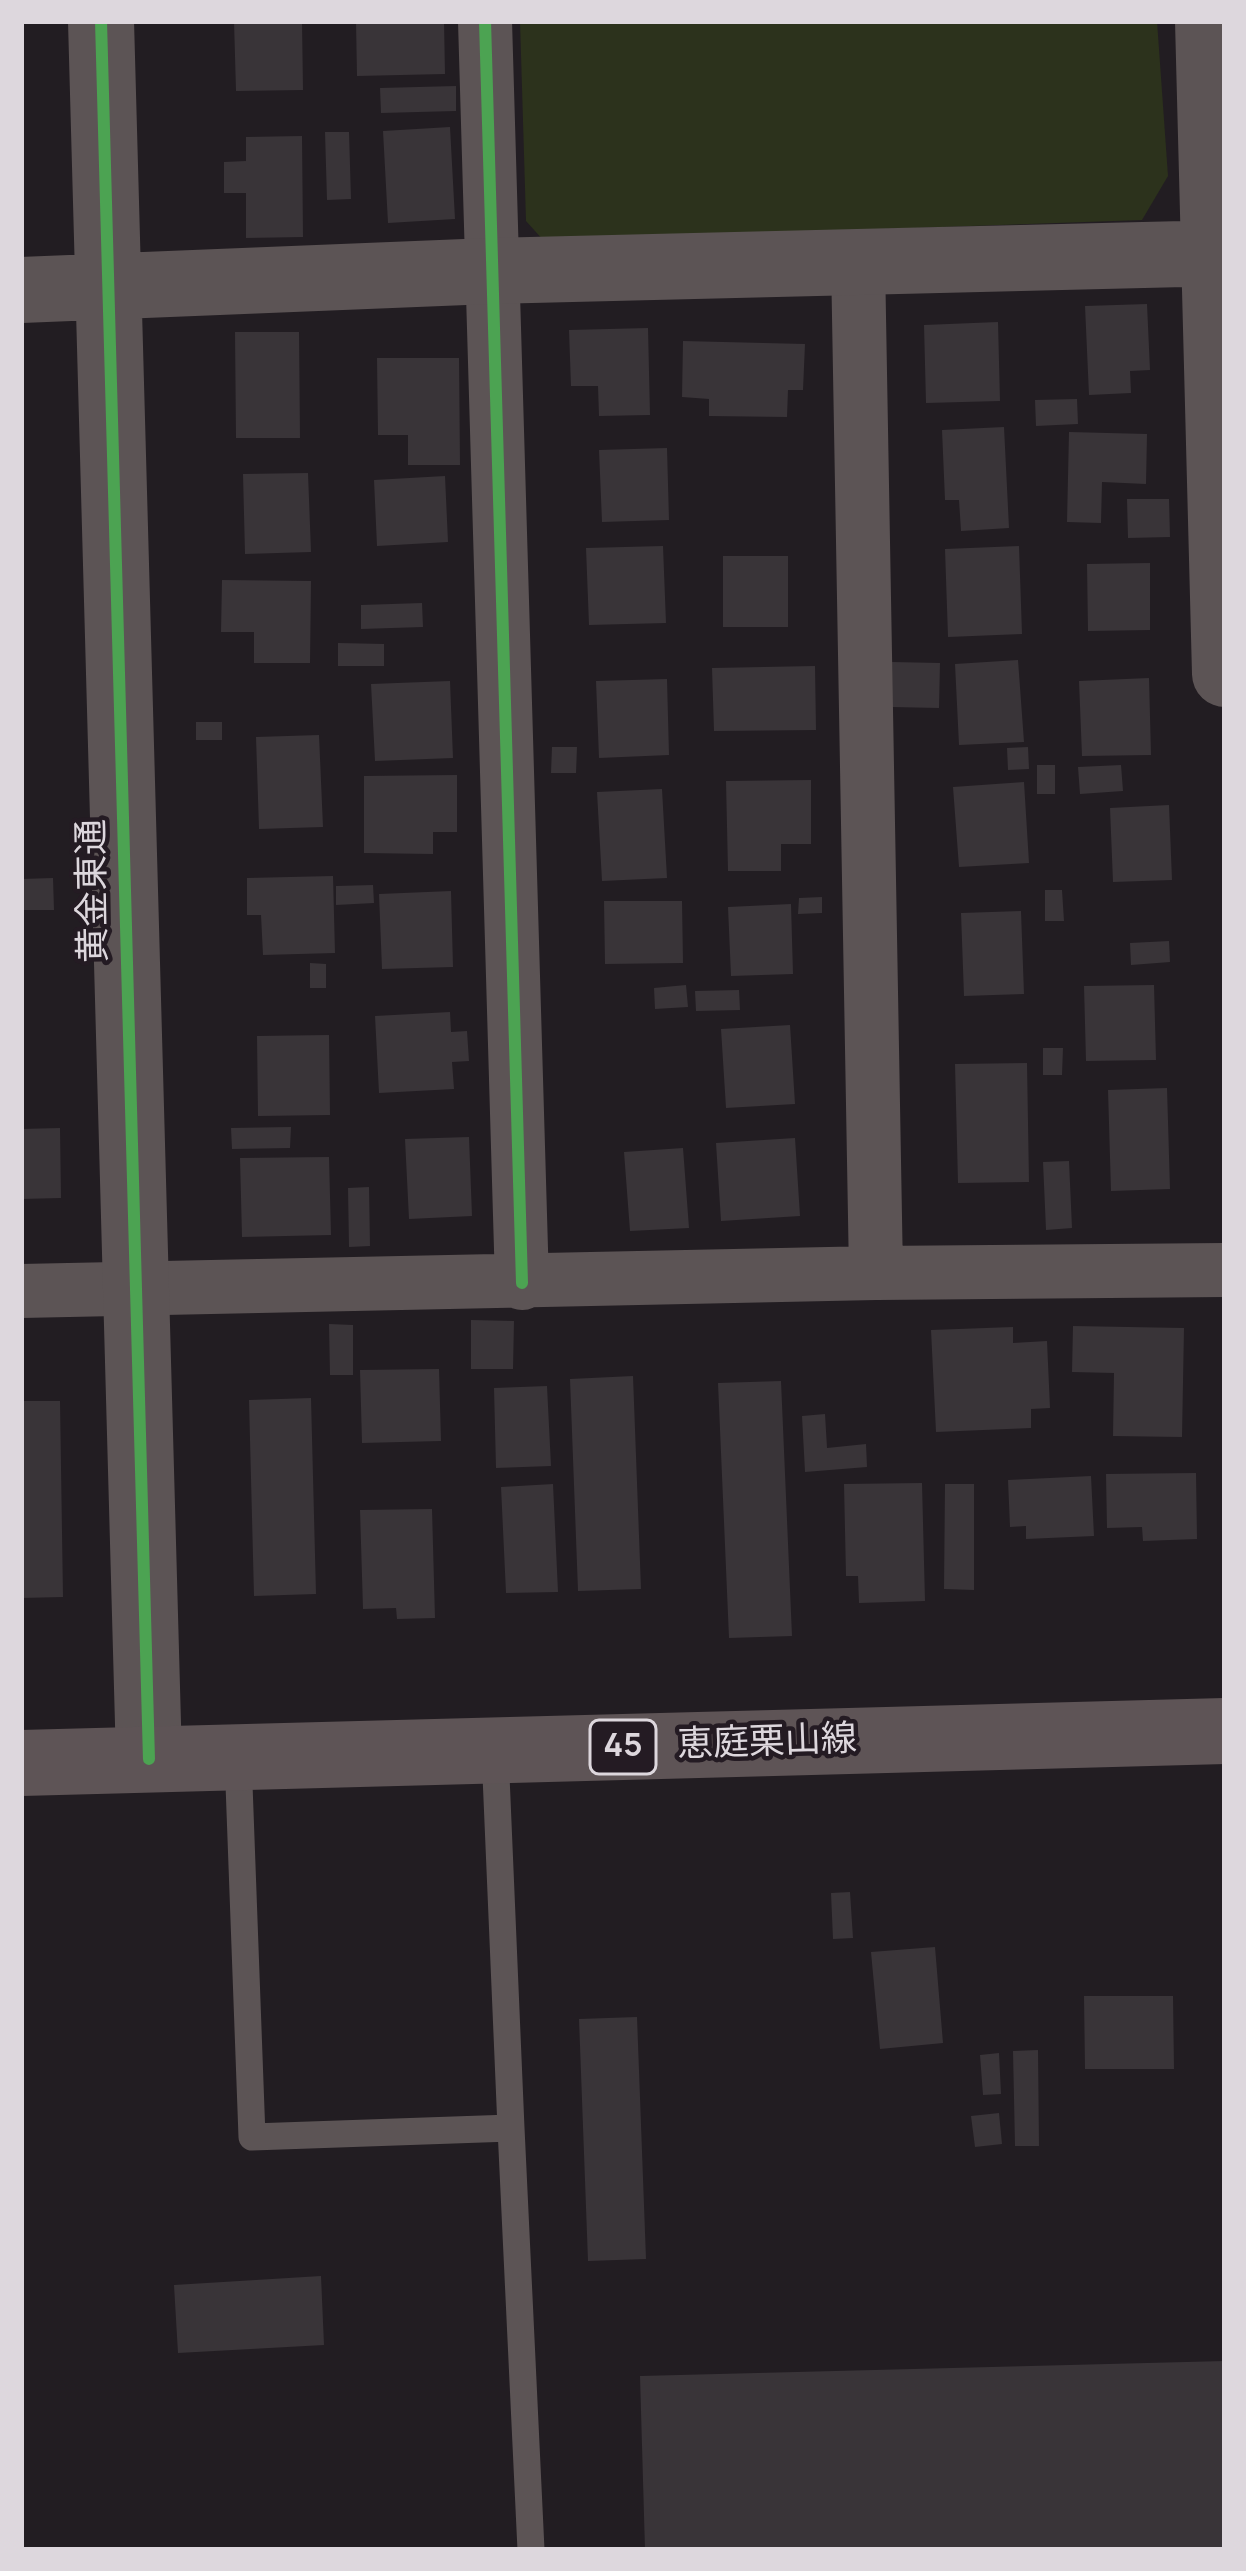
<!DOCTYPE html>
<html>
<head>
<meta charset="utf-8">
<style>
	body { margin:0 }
	#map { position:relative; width:1246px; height:2571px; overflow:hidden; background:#221d22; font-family:Manrope,sans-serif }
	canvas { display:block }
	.frame { position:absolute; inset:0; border:24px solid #ddd7dd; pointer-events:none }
</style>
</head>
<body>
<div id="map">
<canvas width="1246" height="2571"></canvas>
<div class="frame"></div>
</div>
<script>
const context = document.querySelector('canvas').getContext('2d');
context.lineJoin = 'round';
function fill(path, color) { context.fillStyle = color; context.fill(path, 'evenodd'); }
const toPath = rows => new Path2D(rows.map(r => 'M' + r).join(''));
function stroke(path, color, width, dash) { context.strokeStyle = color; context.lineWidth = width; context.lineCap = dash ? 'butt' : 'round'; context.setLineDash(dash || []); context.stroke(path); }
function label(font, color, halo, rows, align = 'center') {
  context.font = font + ' Manrope,"Noto Sans JP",sans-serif'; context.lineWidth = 9; context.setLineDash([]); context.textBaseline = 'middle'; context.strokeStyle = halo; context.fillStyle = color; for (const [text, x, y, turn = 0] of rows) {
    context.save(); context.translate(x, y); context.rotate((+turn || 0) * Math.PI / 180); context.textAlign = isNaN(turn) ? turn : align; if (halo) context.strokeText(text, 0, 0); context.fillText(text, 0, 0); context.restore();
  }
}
fill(toPath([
	[520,21,1157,21,1168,176,1142,220,544,241,526,221]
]), '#2c321c');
fill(toPath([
	[234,21,302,21,303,90,236,91],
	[356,21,444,21,445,74,357,76],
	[456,86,456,111,381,113,380,88],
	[450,127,455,219,388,223,383,131],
	[325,132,349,132,351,199,327,200],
	[302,136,303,237,246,238,246,193,224,193,224,162,246,161,246,137],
	[1147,304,1150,370,1130,371,1131,393,1089,395,1085,306],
	[998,322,1000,401,926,403,924,325],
	[648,328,650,415,599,416,598,386,571,386,569,330],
	[235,332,299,332,300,438,236,438],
	[683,341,805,344,803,390,788,390,787,417,709,416,709,399,682,397],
	[377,358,459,358,460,465,408,465,408,435,378,435],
	[1077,399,1078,424,1036,426,1035,400],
	[1004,427,1009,528,961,531,959,500,945,500,942,430],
	[1069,432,1147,434,1146,484,1102,482,1101,523,1067,522],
	[667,448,669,520,602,522,599,450],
	[308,473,311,552,245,554,243,474],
	[445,476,448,542,377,546,374,480],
	[1127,499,1169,499,1170,537,1128,538],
	[663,546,666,623,589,625,586,548],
	[1019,546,1022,634,948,637,945,549],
	[723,556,788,556,788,627,723,627],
	[1150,563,1150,630,1088,631,1087,564],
	[222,580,311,581,310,663,254,663,254,632,221,632],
	[422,603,423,627,361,629,361,605],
	[338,643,384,644,384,666,338,666],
	[1018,660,1024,742,959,745,955,664],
	[892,662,940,663,939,708,892,707],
	[815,666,816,730,714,731,712,668],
	[1149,678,1151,755,1082,756,1079,681],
	[667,679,669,755,599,758,596,681],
	[450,681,453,758,375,761,371,684],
	[196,722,222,722,222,740,196,740],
	[319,735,323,827,259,829,256,737],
	[552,747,577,747,576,773,551,773],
	[1028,747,1029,769,1008,770,1007,748],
	[1037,765,1055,765,1055,794,1037,794],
	[1121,765,1123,791,1080,794,1078,767],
	[457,775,457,832,433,832,433,854,364,853,364,776],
	[811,780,811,844,781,844,781,871,728,871,726,781],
	[1024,782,1029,863,959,867,953,787],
	[662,789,667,878,602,881,597,792],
	[1169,805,1172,880,1113,882,1110,808],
	[333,876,335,953,263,955,261,915,247,915,247,878],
	[53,878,54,910,21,910,21,879],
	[373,885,374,903,336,905,336,886],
	[1045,890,1062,890,1064,921,1045,921],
	[451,891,453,967,382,969,379,894],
	[822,897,822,913,798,914,799,898],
	[604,901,682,901,683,963,605,964],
	[791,904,793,974,731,976,728,907],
	[1021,911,1024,994,964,996,961,913],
	[1169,941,1170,962,1131,965,1130,943],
	[310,963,326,964,326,988,310,988],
	[686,985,688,1007,655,1009,654,988],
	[1154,985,1156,1060,1086,1061,1084,986],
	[739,990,740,1010,696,1011,695,991],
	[450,1012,451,1032,467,1031,469,1061,452,1062,454,1089,379,1093,375,1016],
	[790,1025,795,1104,726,1108,721,1029],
	[329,1035,330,1115,258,1116,257,1036],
	[1043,1048,1063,1048,1062,1075,1043,1075],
	[1027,1063,1029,1182,958,1183,955,1064],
	[1167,1088,1170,1189,1111,1191,1108,1090],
	[291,1127,290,1148,232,1149,231,1128],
	[60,1128,61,1198,21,1199,21,1129],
	[469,1137,472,1216,409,1219,405,1139],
	[795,1138,800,1216,721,1221,716,1143],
	[683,1148,689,1228,630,1231,624,1152],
	[329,1157,331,1235,242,1237,240,1158],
	[1069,1161,1072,1228,1046,1230,1043,1162],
	[369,1187,370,1246,349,1247,348,1188],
	[471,1320,514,1321,513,1369,471,1369],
	[329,1324,353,1325,353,1375,330,1375],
	[1073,1326,1184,1328,1182,1437,1113,1436,1114,1373,1072,1372],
	[1013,1327,1013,1343,1047,1341,1050,1408,1031,1409,1031,1428,936,1432,931,1330],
	[439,1369,441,1441,362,1443,360,1370],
	[633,1376,641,1589,578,1591,570,1379],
	[781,1381,792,1636,729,1638,718,1383],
	[547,1386,551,1466,496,1468,494,1388],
	[311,1398,316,1594,254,1596,249,1400],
	[21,1401,60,1401,63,1597,21,1598],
	[825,1414,827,1448,866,1444,867,1467,805,1472,802,1416],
	[1196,1473,1197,1539,1143,1541,1142,1527,1107,1528,1106,1474],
	[1091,1476,1094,1536,1026,1539,1026,1526,1010,1527,1008,1480],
	[922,1483,925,1601,859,1603,858,1576,846,1576,844,1484],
	[553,1484,558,1592,506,1593,501,1487],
	[945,1484,974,1484,974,1590,944,1589],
	[432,1509,435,1618,397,1619,396,1608,363,1609,360,1510],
	[850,1892,853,1938,833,1939,831,1893],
	[935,1947,943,2043,880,2049,871,1952],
	[1084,1996,1173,1996,1174,2069,1085,2069],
	[637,2017,646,2259,588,2261,579,2019],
	[1038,2050,1039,2146,1015,2146,1013,2051],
	[999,2053,1001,2094,983,2095,980,2055],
	[999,2113,1002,2144,975,2147,971,2116],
	[321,2276,324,2345,178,2353,174,2285],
	[1225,2361,1225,2550,645,2550,640,2376]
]), '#393438');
stroke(toPath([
	[238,1757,252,2137,511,2128,495,1752],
	[511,2128,531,2550]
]), '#5c5455', 27);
stroke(toPath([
	[485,21,522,1283],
	[858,260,876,1273],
	[21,1291,876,1273,1225,1270]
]), '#5c5455', 54);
stroke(toPath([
	[101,21,149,1759],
	[1208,21,1225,674],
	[21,290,490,271,1225,253]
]), '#5c5455', 66);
stroke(toPath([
	[21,1763,1225,1731]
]), '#5e5456', 66);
stroke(toPath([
	[101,21,149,1759],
	[485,21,522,1283]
]), '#4ca352', 12);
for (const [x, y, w] of [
	[623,1747,66]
]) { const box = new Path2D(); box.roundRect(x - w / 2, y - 27, w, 54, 9); context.fillStyle = '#241b23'; context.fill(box); stroke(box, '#ddd7dd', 3); }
label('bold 33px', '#ddd7dd', null, [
	["45",623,1747]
]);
label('36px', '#ddd7dd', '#241b23', [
	["黄金東通",94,891,-91],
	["恵庭栗山線",767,1743,-2]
]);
</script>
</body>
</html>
